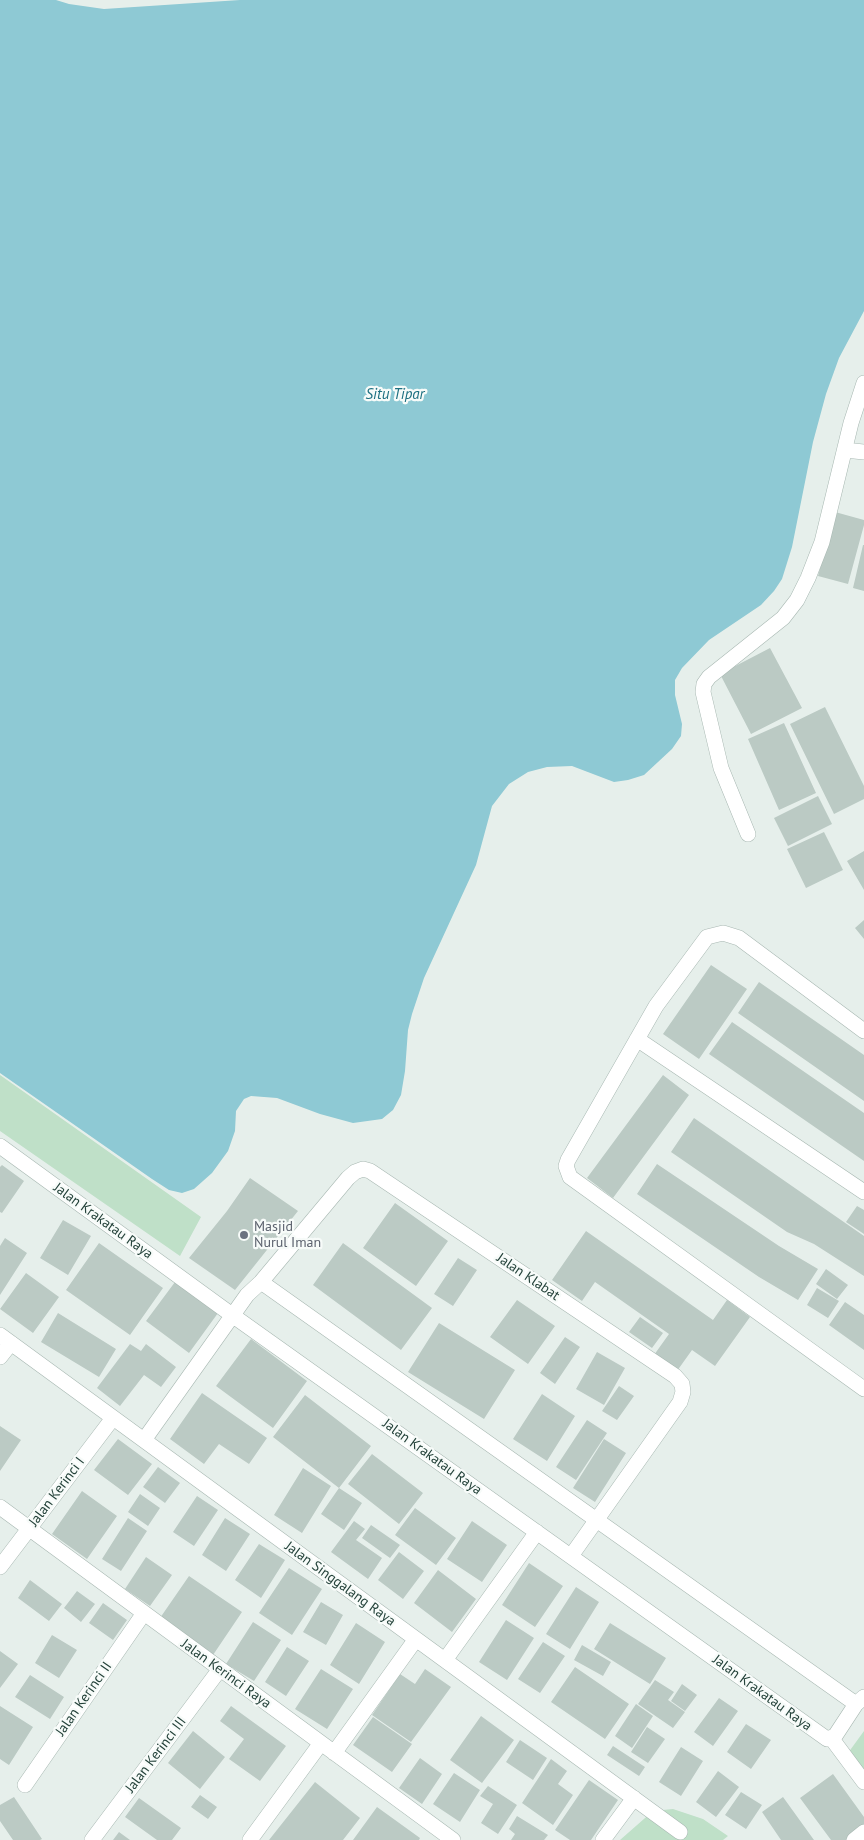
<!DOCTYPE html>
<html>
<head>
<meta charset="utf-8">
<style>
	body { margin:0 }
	canvas { display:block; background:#e6efeb }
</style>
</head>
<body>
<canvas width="864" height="1840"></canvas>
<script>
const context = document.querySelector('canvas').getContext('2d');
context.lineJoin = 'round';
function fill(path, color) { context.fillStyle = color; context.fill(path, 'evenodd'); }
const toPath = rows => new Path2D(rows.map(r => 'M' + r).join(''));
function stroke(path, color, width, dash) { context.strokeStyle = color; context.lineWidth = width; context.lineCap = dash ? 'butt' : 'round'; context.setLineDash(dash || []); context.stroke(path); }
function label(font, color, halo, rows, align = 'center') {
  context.font = font + ' "PT Sans",sans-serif'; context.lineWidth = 4.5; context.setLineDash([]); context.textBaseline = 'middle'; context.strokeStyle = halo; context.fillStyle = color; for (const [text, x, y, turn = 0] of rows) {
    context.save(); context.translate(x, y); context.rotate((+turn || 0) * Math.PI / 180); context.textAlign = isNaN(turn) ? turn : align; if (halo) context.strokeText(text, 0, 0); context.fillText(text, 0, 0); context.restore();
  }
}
fill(toPath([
	[0,1075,201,1217,180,1256,0,1131],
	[864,1731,864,1781,848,1753],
	[673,1809,703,1819,728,1836,723,1840,620,1840,653,1811]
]), '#bfe0c8');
fill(toPath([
	[0,0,56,0,69,4,104,9,240,0,864,0,864,311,839,358,826,394,813,442,792,547,782,579,774,591,761,605,709,640,682,668,675,680,675,695,682,724,681,736,672,749,644,775,628,780,614,782,572,766,547,767,528,772,509,784,492,806,476,865,424,978,412,1014,408,1030,405,1071,401,1095,393,1110,382,1119,353,1123,320,1114,277,1098,251,1096,244,1099,236,1111,235,1131,228,1151,212,1173,194,1189,182,1193,169,1190,152,1179,0,1073]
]), '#8ec9d4');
fill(toPath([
	[835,512,864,520,864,525,848,584,818,576],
	[863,545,864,545,864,591,853,588],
	[770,648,802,708,751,734,720,674],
	[825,707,864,786,864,799,834,814,790,724],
	[784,723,816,793,779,810,748,739],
	[818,796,832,824,788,846,774,818],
	[824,832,843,870,806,888,787,849],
	[864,851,864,890,847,861],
	[864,920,864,939,855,928],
	[711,965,747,989,699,1059,663,1034],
	[759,982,864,1055,864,1101,738,1013],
	[732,1022,864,1113,864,1161,709,1054],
	[663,1075,689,1095,613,1198,587,1178],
	[694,1118,864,1236,864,1276,814,1244,787,1232,671,1152],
	[657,1164,779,1246,818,1269,798,1300,759,1277,637,1194],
	[2,1165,24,1181,2,1213,0,1212,0,1167],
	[250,1178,298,1211,235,1290,189,1258,227,1211],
	[395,1203,448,1241,416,1286,363,1248],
	[857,1206,864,1210,864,1234,846,1222],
	[63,1220,91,1236,68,1275,40,1258],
	[586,1231,713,1320,727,1300,750,1317,715,1366,692,1350,677,1371,654,1355,669,1334,595,1282,582,1301,552,1280],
	[5,1238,27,1253,0,1295,0,1246],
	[99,1243,163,1288,130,1335,66,1290],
	[343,1243,432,1308,401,1350,313,1285],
	[458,1258,477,1270,453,1306,434,1294],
	[826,1269,848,1285,837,1299,816,1284],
	[26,1273,59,1297,33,1333,0,1309],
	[175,1282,218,1313,189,1353,146,1321],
	[817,1288,839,1301,828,1318,807,1305],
	[517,1300,555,1326,528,1364,490,1337],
	[845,1302,864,1315,864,1350,829,1325],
	[58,1313,116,1349,99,1377,41,1342],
	[640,1317,663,1333,652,1348,629,1332],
	[439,1323,515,1370,484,1419,408,1372],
	[565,1337,580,1347,555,1384,540,1373],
	[251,1339,307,1381,273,1428,216,1386],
	[130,1344,141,1351,146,1344,176,1367,161,1387,144,1375,120,1406,97,1388],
	[597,1352,625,1368,604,1405,576,1389],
	[619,1386,634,1396,617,1420,602,1411],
	[202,1393,267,1438,249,1464,219,1444,204,1464,170,1439],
	[542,1394,575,1416,547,1461,513,1439],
	[305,1395,371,1446,339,1488,273,1437],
	[587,1420,607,1433,576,1480,556,1467],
	[0,1426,21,1440,0,1471],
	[118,1439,152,1464,128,1495,94,1470],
	[604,1439,626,1453,595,1502,573,1488],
	[372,1454,423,1493,399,1524,348,1484],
	[158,1467,180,1483,165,1503,143,1487],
	[303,1468,331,1486,302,1533,274,1515],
	[339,1488,362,1503,344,1530,321,1514],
	[82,1491,117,1516,87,1559,52,1534],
	[140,1494,160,1508,148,1526,128,1512],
	[197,1496,218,1510,194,1546,173,1532],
	[415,1508,456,1538,436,1565,395,1535],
	[128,1518,147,1531,121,1571,102,1559],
	[225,1518,250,1534,226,1571,202,1555],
	[354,1521,365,1529,356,1540,382,1558,368,1579,331,1552],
	[472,1521,507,1545,482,1582,447,1559],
	[371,1525,400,1545,390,1558,362,1538],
	[259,1544,285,1560,261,1598,235,1580],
	[399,1552,424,1571,403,1599,378,1580],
	[146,1557,172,1575,150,1606,125,1589],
	[529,1563,563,1586,535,1627,502,1605],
	[289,1568,322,1589,292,1635,259,1613],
	[438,1570,476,1599,452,1632,414,1603],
	[189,1576,242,1612,213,1655,160,1618],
	[30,1580,62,1604,49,1621,18,1598],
	[576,1587,599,1602,570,1649,546,1634],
	[77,1591,95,1604,81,1622,64,1608],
	[321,1602,343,1615,326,1645,303,1632],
	[103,1603,127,1620,113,1640,89,1623],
	[506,1620,534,1638,507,1680,479,1662],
	[253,1622,281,1640,254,1681,226,1664],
	[356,1623,385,1642,359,1684,330,1665],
	[610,1623,666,1658,650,1684,594,1649],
	[52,1635,77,1650,59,1678,35,1663],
	[543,1642,565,1656,540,1693,518,1679],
	[582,1645,611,1662,603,1676,574,1660],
	[287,1647,309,1661,286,1696,265,1682],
	[0,1651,18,1664,0,1688],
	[575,1667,629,1704,605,1739,551,1702],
	[321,1669,353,1689,327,1729,295,1709],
	[425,1669,451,1687,411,1742,372,1715,400,1674,415,1684],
	[30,1675,64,1697,50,1719,15,1697],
	[655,1680,674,1692,668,1700,685,1712,673,1728,638,1704],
	[682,1684,697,1695,685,1711,671,1701],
	[719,1698,738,1711,713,1746,694,1732],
	[636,1704,653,1716,632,1748,615,1736],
	[0,1706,33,1727,9,1765,0,1759],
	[231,1706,286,1746,260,1781,229,1759,244,1739,220,1721],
	[481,1716,514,1740,482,1783,450,1760],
	[373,1717,412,1744,392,1772,353,1745],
	[746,1724,771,1740,751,1769,727,1752],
	[647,1727,665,1739,648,1763,631,1752],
	[193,1731,225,1757,200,1789,168,1763],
	[520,1740,547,1758,533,1780,506,1762],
	[613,1746,645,1767,639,1776,607,1755],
	[681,1747,703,1761,681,1796,659,1782],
	[420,1758,442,1774,422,1804,399,1788],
	[551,1759,567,1771,558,1784,573,1795,553,1825,522,1803],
	[718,1771,739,1787,716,1817,696,1802],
	[454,1773,480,1790,460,1822,433,1804],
	[833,1774,864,1817,864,1827,846,1840,831,1840,800,1798],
	[589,1780,618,1800,591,1840,570,1840,555,1830],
	[315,1782,360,1818,343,1840,269,1840],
	[488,1786,517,1805,498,1834,481,1823,493,1804,480,1796],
	[741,1792,762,1805,746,1829,725,1815],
	[200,1795,217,1807,208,1819,191,1807],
	[14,1797,42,1839,40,1840,13,1840,0,1821,0,1805],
	[783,1797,814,1840,781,1840,762,1812],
	[139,1798,181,1828,172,1840,157,1840,125,1817],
	[377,1807,420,1838,419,1840,353,1840],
	[517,1816,548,1835,544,1840,511,1840,515,1834,509,1829],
	[119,1832,130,1840,113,1840]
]), '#bbcac4');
const minor = toPath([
	[845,450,864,452],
	[748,834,721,768,703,692,704,684,709,677,783,618,797,600,808,578,822,542,851,423,864,383],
	[864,1031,739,938,723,933,707,937,656,1006,568,1160,566,1166,570,1177,864,1389],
	[637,1039,864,1192],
	[0,1146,232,1315,827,1739,835,1736,856,1704,864,1697],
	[261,1282,856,1704],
	[0,1335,680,1832],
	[0,1357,11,1343],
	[144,1440,247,1295,261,1282,348,1178,355,1172,363,1169,370,1171,675,1376,682,1384,683,1392,680,1402,571,1556],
	[0,1507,453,1840],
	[0,1567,113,1418],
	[445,1660,537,1532],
	[832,1739,864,1782],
	[334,1753,416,1639],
	[25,1785,144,1613],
	[92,1840,220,1669],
	[250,1840,321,1743],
	[603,1840,634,1798],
	[854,1840,864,1832]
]);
stroke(minor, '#a8b8b2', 16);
stroke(minor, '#fff', 15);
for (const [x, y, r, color] of [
	[244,1235,5,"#6b7280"]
]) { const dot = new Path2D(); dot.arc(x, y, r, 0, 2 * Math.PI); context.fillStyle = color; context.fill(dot); stroke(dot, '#f7fbf9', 2); }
label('14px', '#24423a', '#f7fbf9', [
	["Jalan Krakatau Raya",103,1221,36],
	["Jalan Klabat",528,1277,34],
	["Jalan Krakatau Raya",432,1457,36],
	["Jalan Kerinci I",57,1492,-53],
	["Jalan Singgalang Raya",340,1584,36],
	["Jalan Kerinci Raya",226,1674,36],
	["Jalan Krakatau Raya",762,1693,36],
	["Jalan Kerinci II",84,1699,-55],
	["Jalan Kerinci III",156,1755,-53]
]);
label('14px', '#5b616d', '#f7fbf9', [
	["Masjid",254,1227],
	["Nurul Iman",254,1243]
], 'left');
label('italic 15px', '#1c6f80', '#f7fbf9', [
	["Situ Tipar",395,395]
]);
</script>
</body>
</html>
